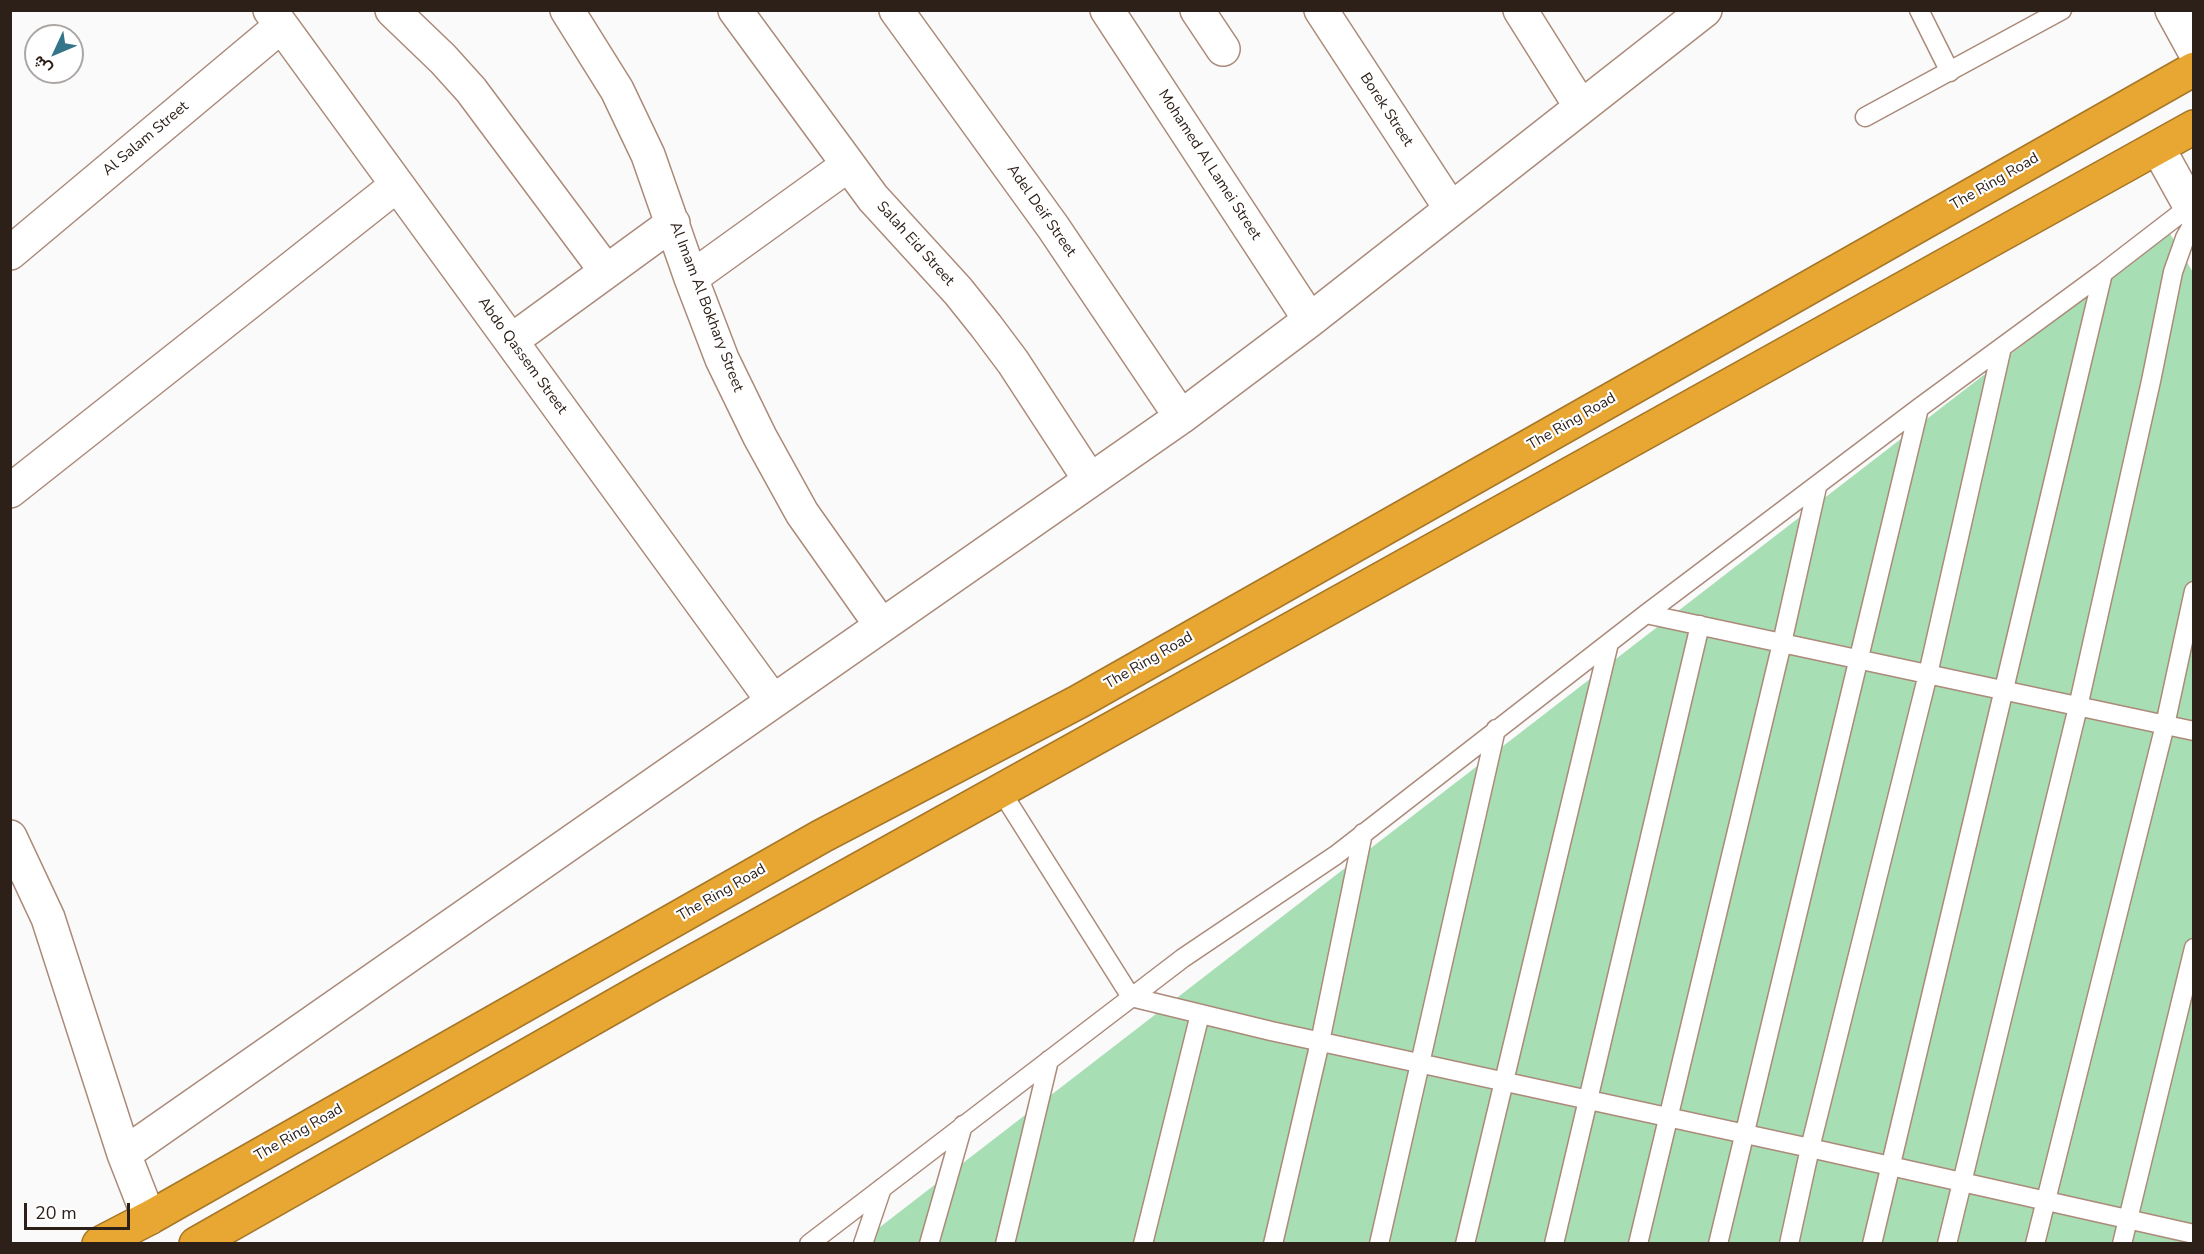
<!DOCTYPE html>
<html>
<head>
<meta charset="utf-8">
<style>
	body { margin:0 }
	#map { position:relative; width:2204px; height:1254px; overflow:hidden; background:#fafafa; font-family:"Nunito Sans",Vazirmatn,sans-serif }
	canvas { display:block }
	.frame { position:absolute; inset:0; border:12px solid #2d2019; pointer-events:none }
	.north { position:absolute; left:24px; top:24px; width:60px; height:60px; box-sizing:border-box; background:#fff; border:2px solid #aba6a3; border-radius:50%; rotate:226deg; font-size:16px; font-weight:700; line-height:24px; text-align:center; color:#2d2019 }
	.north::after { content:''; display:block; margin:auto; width:21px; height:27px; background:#357589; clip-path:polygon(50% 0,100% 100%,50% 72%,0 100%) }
	.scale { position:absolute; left:24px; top:1203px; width:106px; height:27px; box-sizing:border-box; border:3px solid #2d2019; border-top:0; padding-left:8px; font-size:18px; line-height:21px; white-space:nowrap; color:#2d2019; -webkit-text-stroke:4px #fff; paint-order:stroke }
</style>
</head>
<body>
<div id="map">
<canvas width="2204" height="1254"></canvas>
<div class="frame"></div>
<div class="north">ش</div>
<div class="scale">20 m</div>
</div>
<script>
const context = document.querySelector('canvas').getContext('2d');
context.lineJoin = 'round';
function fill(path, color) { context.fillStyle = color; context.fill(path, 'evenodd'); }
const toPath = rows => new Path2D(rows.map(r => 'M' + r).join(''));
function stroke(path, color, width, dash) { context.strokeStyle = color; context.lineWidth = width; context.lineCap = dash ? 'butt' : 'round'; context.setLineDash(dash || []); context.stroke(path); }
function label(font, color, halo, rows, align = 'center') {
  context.font = font + ' "Nunito Sans",sans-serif'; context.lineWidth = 4.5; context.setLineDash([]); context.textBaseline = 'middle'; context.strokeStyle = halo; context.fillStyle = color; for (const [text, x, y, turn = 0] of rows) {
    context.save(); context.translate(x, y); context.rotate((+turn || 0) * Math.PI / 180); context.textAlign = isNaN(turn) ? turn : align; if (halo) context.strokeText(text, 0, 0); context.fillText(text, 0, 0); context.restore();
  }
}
fill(toPath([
	[2169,232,2194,274,2193,1243,858,1244]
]), '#a7deb4');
const lane = toPath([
	[1919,10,1950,72],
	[1865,117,2062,10],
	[1646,614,2194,731],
	[1001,791,1131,997,1271,1031,1810,1148,2194,1234],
	[809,1244,1183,958,1336,855,1646,614,1919,408,2103,273,2190,206],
	[863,1244,882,1188],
	[929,1244,963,1125],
	[1005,1244,1049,1060],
	[1143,1244,1200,1014],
	[1273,1244,1320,1042,1363,833],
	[1379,1244,1496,729],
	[1465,1244,1609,643],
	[1554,1244,1700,625],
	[1638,1244,1782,643,1817,487],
	[1718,1244,1919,408],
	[1789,1244,1810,1148,1928,674,2002,347],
	[1872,1244,2103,273],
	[1947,1244,2078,707,2151,381,2173,272,2185,238,2194,222],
	[2035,1244,2165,725,2194,591],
	[2122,1244,2194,948]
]);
const street = toPath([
	[270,10,773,701],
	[392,10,443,59,471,90,606,271],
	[567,10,617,90,648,155,691,278,722,359,760,437,802,513,881,625],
	[735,10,873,198,958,291,986,326,1013,362,1090,480],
	[896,10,1053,227,1181,417],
	[1107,10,1310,320],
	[1197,10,1223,49],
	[1321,10,1451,209],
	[1520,10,1581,107],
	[2172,10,2194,50],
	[2158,148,2194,213],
	[10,253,281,26],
	[691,278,848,165],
	[511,341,673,223],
	[10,491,397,185],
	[10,837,48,918,124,1154,149,1218],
	[124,1154,1181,417,1310,320,1705,10]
]);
const highway = toPath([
	[99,1244,149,1218,822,836,1078,702,2194,69],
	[196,1244,653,984,2194,127]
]);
stroke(lane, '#ab8a79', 21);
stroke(street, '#ab8a79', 36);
stroke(highway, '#a77729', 36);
stroke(lane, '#fff', 18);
stroke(street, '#fff', 33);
stroke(highway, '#e8a632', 33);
label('15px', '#2d2019', '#fff', [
	["Borek Street",1386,110,57],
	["Al Salam Street",146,139,-40],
	["Mohamed Al Lamei Street",1209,165,57],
	["The Ring Road",1995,182,-30],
	["Adel Deif Street",1041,211,55],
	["Salah Eid Street",915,244,48],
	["Al Imam Al Bokhary Street",706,307,69],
	["Abdo Qassem Street",522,356,54],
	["The Ring Road",1572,422,-30],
	["The Ring Road",1149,661,-30],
	["The Ring Road",722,893,-30],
	["The Ring Road",299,1133,-30]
]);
</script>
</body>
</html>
